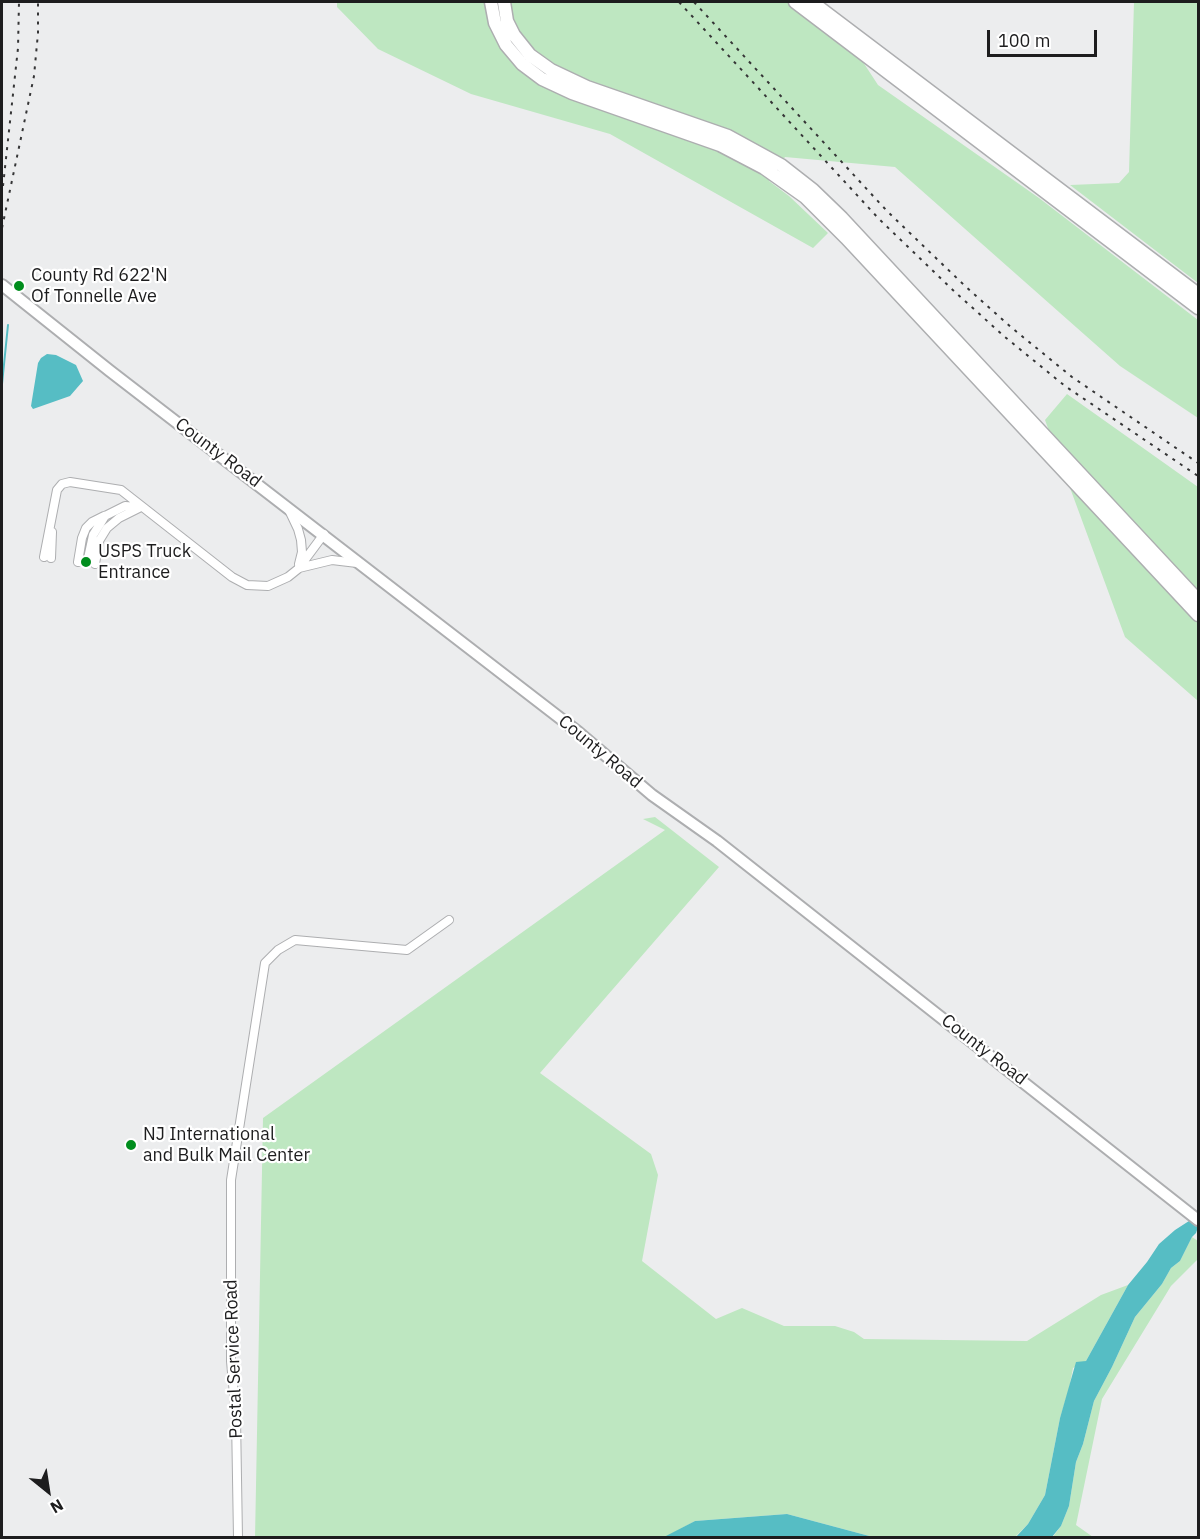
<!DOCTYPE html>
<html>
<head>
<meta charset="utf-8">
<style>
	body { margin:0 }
	#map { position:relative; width:1200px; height:1539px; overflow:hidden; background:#ecedee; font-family:"IBM Plex Sans",sans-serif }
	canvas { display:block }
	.frame { position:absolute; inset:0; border:3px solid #1d1d1e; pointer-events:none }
	.north { position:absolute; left:18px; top:1461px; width:60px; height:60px; -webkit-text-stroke:4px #fff; paint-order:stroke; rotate:150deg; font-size:16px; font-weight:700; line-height:24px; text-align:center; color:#1d1d1e }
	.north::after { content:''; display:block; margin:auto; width:21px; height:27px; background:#1d1d1e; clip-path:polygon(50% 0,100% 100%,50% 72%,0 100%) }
	.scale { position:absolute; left:987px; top:30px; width:110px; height:27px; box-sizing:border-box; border:3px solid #1d1d1e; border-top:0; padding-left:8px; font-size:18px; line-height:21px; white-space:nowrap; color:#1d1d1e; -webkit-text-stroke:4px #fff; paint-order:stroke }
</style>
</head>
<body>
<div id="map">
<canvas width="1200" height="1539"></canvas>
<div class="frame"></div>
<div class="north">N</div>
<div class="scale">100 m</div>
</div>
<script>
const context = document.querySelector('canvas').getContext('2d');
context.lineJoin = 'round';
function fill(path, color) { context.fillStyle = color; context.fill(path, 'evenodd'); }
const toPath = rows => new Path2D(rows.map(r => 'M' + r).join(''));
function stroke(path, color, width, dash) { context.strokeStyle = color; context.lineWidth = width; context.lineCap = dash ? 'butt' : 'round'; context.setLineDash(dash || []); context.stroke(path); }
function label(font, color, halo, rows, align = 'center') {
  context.font = font + ' "IBM Plex Sans",sans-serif'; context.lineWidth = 4.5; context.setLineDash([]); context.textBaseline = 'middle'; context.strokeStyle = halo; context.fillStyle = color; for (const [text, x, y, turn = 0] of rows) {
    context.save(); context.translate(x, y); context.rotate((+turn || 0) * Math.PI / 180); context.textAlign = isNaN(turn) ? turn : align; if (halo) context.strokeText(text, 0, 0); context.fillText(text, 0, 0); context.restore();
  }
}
fill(toPath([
	[337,2,824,2,878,85,1039,198,1198,320,1198,418,1120,366,895,167,785,157,769,181,789,196,828,233,813,248,610,134,471,94,378,49,337,7],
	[1134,2,1198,2,1198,283,1070,185,1119,183,1129,172],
	[1067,394,1198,487,1198,701,1125,637,1045,420],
	[655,817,719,867,540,1073,651,1154,658,1175,642,1261,716,1319,742,1308,784,1326,835,1326,854,1332,864,1339,1027,1341,1101,1295,1128,1285,1086,1361,1073,1368,1069,1389,1060,1418,1045,1495,1028,1524,1015,1537,873,1537,787,1514,695,1521,664,1538,255,1538,263,1118,665,830,643,819],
	[1192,1237,1198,1241,1198,1259,1171,1286,1102,1399,1076,1525,1093,1537,1052,1538,1061,1526,1069,1506,1076,1462,1083,1444,1094,1401,1112,1367,1135,1317,1162,1284,1171,1268,1180,1261]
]), '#bee7c1');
fill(toPath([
	[47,354,56,355,76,365,83,381,70,396,33,409,31,406,38,363,41,358],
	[1198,1202,1198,1227,1196,1233,1192,1237,1180,1261,1171,1268,1162,1284,1135,1317,1112,1367,1094,1401,1083,1444,1076,1462,1069,1506,1061,1526,1052,1537,1015,1538,1028,1524,1045,1495,1060,1418,1076,1362,1086,1361,1128,1285,1147,1262,1159,1244,1175,1230,1189,1221,1197,1210],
	[787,1514,873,1537,664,1537,695,1521]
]), '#56bdc4');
stroke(toPath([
	[2,384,8,325]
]), '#56bdc4', 2);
const minor = toPath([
	[289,510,298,529,301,540,302,552,299,564],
	[44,557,57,490,62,484,70,482,121,490,232,577,247,585,268,586,288,577,298,569,324,534],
	[51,558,52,532],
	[78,562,82,538,86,528,92,522,104,516],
	[87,563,93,535,105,516,125,506,139,507],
	[95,564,99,541,107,528,119,518,139,508],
	[299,568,332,560,357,563],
	[238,1538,236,1418,231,1361,231,1180,265,963,278,950,295,940,407,950,449,920]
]);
const major = toPath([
	[2,285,110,371,578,732,652,795,717,841,1198,1220]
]);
const highway = toPath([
	[491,2,495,23,506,45,522,64,542,79,572,93,720,145,764,168,805,197,846,238,1198,615],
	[504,2,507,21,514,35,530,55,551,70,587,87,728,136,781,165,813,190,842,218,1198,600],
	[795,2,1198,308],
	[812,2,1198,294]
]);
stroke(minor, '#adaeb0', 10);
stroke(major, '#adaeb0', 14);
stroke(highway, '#adaeb0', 15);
stroke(minor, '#fff', 8);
stroke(major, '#fff', 10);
stroke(highway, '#fff', 12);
stroke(toPath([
	[679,2,879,219,956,293,1005,337,1065,386,1198,476],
	[694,2,887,211,964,285,1012,328,1072,377,1198,463],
	[3,186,18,48,19,2],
	[2,228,34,76,38,33,38,2]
]), '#353536', 2, [3, 6]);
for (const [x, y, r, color] of [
	[19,286,6,"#008d1d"],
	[86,562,6,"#008d1d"],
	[131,1145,6,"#008d1d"]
]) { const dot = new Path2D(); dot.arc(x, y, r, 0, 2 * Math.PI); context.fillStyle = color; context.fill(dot); stroke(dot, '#fff', 2); }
label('18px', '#1d1d1e', '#fff', [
	["County Rd 622'N",31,276],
	["Of Tonnelle Ave",31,297],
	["USPS Truck",98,552],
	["Entrance",98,573],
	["NJ International",143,1135],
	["and Bulk Mail Center",143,1156]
], 'left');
label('18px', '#1d1d1e', '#fff', [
	["County Road",218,453,37],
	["County Road",600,752,40],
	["County Road",984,1050,38],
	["Postal Service Road",234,1359,-92]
]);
</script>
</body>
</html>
